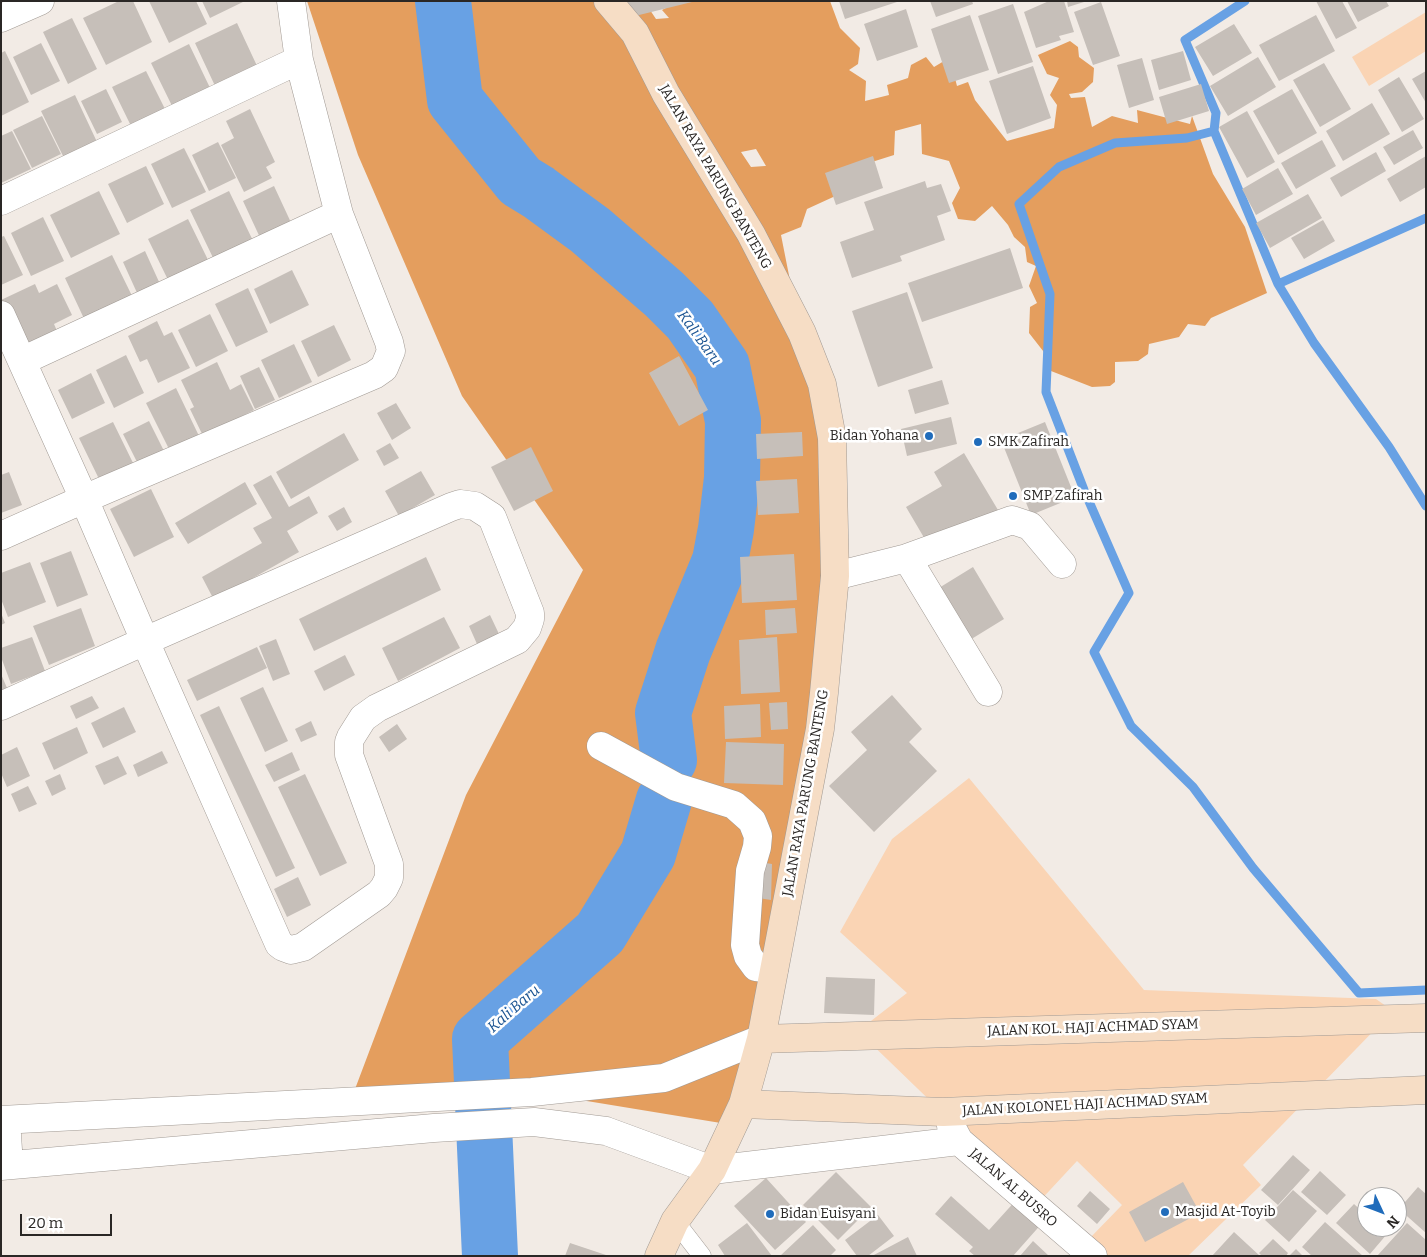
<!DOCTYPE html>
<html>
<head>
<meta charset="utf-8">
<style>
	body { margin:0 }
	#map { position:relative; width:1427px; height:1257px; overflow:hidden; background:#f2ebe5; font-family:Bitter,serif }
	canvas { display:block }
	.frame { position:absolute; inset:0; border:2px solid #2a2725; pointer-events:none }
	.north { position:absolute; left:1357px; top:1187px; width:50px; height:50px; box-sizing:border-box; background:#fff; border:1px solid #aaa9a8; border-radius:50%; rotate:133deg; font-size:14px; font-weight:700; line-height:20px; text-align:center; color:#2a2725 }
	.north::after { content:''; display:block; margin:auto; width:18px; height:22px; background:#206cbb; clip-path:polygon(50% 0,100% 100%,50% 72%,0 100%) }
	.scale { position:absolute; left:20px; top:1214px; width:92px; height:22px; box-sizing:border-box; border:2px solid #2a2725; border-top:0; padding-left:6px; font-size:15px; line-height:18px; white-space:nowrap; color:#2a2725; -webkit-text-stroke:4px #fff; paint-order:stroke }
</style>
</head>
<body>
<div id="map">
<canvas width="1427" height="1257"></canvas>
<div class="frame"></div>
<div class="north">N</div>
<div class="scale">20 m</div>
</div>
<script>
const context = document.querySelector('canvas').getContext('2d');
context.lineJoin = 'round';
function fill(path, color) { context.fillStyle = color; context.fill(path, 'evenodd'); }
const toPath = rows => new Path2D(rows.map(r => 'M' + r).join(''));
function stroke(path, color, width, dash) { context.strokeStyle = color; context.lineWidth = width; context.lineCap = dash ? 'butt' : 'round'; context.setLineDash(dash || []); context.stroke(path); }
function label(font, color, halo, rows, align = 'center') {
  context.font = font + ' Bitter,serif'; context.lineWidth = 5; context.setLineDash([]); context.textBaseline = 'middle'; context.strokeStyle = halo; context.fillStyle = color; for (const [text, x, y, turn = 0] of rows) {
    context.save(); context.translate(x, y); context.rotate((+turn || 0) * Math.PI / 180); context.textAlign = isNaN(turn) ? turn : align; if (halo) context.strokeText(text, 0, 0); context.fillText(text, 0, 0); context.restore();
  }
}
fill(toPath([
	[1426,12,1426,51,1369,86,1352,57],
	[969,778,1144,990,1376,999,1393,1011,1243,1165,1261,1185,1188,1256,1106,1256,1089,1239,1122,1205,1077,1161,1037,1204,858,1031,907,993,840,932,892,839]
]), '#fad4b4');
fill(toPath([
	[307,1,644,1,656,19,669,18,662,10,679,1,830,1,840,28,860,48,858,64,849,70,866,81,865,101,889,95,887,85,908,78,911,65,926,57,934,67,944,61,951,63,957,86,968,82,975,100,1007,141,1054,128,1057,105,1050,95,1059,78,1047,74,1038,55,1070,41,1078,47,1079,57,1094,68,1093,82,1082,92,1069,94,1071,98,1085,97,1092,127,1112,116,1138,123,1137,110,1190,124,1192,116,1213,174,1245,227,1267,293,1211,318,1205,326,1188,324,1179,337,1149,344,1148,354,1138,361,1115,362,1115,382,1110,386,1092,387,1051,371,1047,356,1029,333,1030,307,1037,303,1029,286,1036,266,1027,262,1025,247,1014,237,1008,225,992,206,975,221,958,219,952,203,960,188,949,161,922,154,921,124,895,131,894,155,853,168,855,187,807,209,801,227,781,235,801,336,821,387,835,580,733,1125,532,1092,352,1097,466,795,583,570,462,396,358,155],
	[756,149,766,166,765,166,751,167,741,152]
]), '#e49e5e');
stroke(toPath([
	[1245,1,1185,40,1216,113,1214,131,1278,284,1314,343,1389,447,1426,506],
	[1214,131,1187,138,1115,143,1059,167,1019,204,1050,294,1046,392,1084,490,1129,593,1094,652,1131,726,1193,787,1253,868,1359,993,1426,990],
	[1278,284,1426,218]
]), '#68a1e4', 9);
stroke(toPath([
	[443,1,455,100,520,181,538,192,590,230,664,294,690,320,722,366,733,421,732,478,726,529,720,561,683,651,663,713,669,760],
	[490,1256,480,1039,600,933,648,854,664,800]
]), '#68a1e4', 56);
fill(toPath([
	[119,1,133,1,152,42,106,65,83,18],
	[149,1,196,1,207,24,169,43],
	[202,1,245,1,210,18],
	[627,1,691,1,692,2,631,17],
	[839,1,897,1,897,2,845,19],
	[930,1,972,1,973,4,936,17],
	[1049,1,1064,1,1074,32,1059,36,1061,40,1036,48,1024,12],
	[1067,1,1084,1,1084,2,1068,7],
	[1316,1,1342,1,1357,28,1336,39],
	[1347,1,1386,1,1389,6,1358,22],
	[1101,2,1120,56,1093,65,1074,12],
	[1013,4,1033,62,998,74,978,16],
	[906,9,918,47,877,61,864,24],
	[970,15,989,70,949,83,931,29],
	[1316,15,1335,51,1279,81,1259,45],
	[72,18,97,69,68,84,43,32],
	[237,23,258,68,216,88,195,43],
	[1234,24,1252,53,1213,76,1195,47],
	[41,43,60,81,31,95,13,57],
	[189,44,212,92,174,110,151,63],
	[5,51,29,102,1,116,1,53],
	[1183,51,1191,80,1159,90,1151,60],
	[1258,57,1276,87,1228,116,1210,86],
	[1142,58,1154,100,1129,108,1117,65],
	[1324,63,1351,109,1320,127,1293,80],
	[1033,66,1051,118,1007,134,989,81],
	[146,71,165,109,131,126,112,87],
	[1426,71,1426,103,1412,79],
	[1399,77,1424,119,1402,132,1378,90],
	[1201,84,1209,111,1167,124,1159,97],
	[106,89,122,122,97,134,81,101],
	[1292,89,1317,133,1278,155,1253,111],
	[75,95,97,142,64,158,41,111],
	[1372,103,1390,134,1343,161,1326,131],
	[250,109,275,162,266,167,272,178,244,192,221,145,234,138,226,121],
	[1247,111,1275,162,1247,178,1219,127],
	[42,116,61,154,32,168,13,130],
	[1413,130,1423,148,1394,165,1383,147],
	[12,131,31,169,1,183,1,136],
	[1322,140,1336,166,1296,189,1281,163],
	[218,142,236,178,209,191,192,155],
	[184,148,206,192,172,208,151,164],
	[1376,152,1386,171,1341,197,1330,178],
	[873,156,883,188,836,205,825,173],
	[1426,156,1426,187,1400,202,1387,179],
	[146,166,164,204,127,223,108,184],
	[1278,168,1293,194,1256,215,1242,189],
	[925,181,927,188,941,184,951,211,937,216,945,240,900,256,902,261,852,278,840,242,874,230,864,202],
	[274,186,294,229,263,244,243,201],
	[99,191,120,234,71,258,50,215],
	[229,191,256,247,217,266,190,210],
	[1308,194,1322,218,1270,248,1256,223],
	[43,217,64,261,31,276,11,233],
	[188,219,210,264,170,284,148,239],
	[1323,220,1335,241,1304,259,1291,238],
	[4,236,23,275,1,285,1,237],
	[1010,248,1023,288,922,322,908,283],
	[145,251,160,284,138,295,123,262],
	[112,255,135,302,87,325,65,278],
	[292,270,309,305,270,324,254,289],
	[35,284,39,293,57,284,72,315,54,324,60,338,25,355,1,306,1,300],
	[248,288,268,332,236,347,215,304],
	[907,292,933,368,878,387,852,311],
	[210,314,228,351,196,367,178,330],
	[157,321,164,336,172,332,190,368,158,383,147,359,140,362,128,336],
	[334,325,351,360,318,377,301,341],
	[294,344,312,382,279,398,261,360],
	[126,355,144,393,114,408,96,370],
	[679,356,708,410,679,426,649,373],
	[217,362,230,390,241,384,254,410,203,436,190,409,194,407,181,380],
	[259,367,275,400,255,409,240,376],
	[91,373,105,403,72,419,58,390],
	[942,380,949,404,915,414,908,390],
	[176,388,199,436,170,451,146,403],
	[396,403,411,428,392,440,377,413],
	[951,417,957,444,907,456,901,429],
	[149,421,164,451,138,464,123,434],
	[113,422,134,465,100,481,79,438],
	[1045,422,1075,497,1031,515,1001,440],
	[802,432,803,456,757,459,756,434],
	[344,433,359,460,291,499,276,472],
	[390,443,399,458,384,466,376,451],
	[531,447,553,491,514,511,491,467],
	[964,453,998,510,982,520,926,541,906,507,942,486,934,472],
	[421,471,435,495,399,516,385,491],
	[9,472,22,505,1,513,1,475],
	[271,475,289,507,309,496,318,513,287,531,299,552,214,600,202,577,262,543,253,528,272,518,253,485],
	[797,479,799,513,758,515,756,481],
	[245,482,257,504,188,544,175,523],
	[151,489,174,537,134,557,110,509],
	[344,507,352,522,337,531,328,516],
	[71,551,88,595,57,607,40,563],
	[794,554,797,600,742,603,740,557],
	[426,557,441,590,314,651,299,619],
	[30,562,46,602,8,617,1,599,1,573],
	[973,567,1004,619,965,643,934,591],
	[81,608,95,646,49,665,33,626],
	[795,608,797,633,766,635,765,610],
	[1,613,5,623,1,625],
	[490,615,499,634,477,644,469,626],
	[444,617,460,648,398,681,382,648],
	[32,637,45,671,11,684,1,657,1,648],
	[777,637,780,692,741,694,739,640],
	[276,639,290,674,273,681,259,646],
	[257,647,267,668,197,701,187,680],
	[345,655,355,675,324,691,314,671],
	[1,674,7,688,1,691],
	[263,687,288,741,265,752,240,698],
	[892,695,922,729,909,742,937,771,874,832,829,786,867,750,851,732],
	[92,696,99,708,76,719,70,706],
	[787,702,788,729,771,730,769,703],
	[760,704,761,737,725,739,724,706],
	[219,706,295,868,276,877,200,715],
	[124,707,136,732,103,748,91,723],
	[311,721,317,735,301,742,295,729],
	[397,724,407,739,389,752,379,737],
	[77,727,88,753,54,770,42,743],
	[726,742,784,744,783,785,724,783],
	[17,747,30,776,7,787,1,773,1,755],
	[162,751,168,763,138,777,133,765],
	[292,752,300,770,274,782,265,765],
	[118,756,127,774,104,785,95,766],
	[60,774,66,789,52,796,45,781],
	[305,774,347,863,320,876,278,787],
	[28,786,37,804,19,812,11,794],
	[755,861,772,864,771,900,752,897],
	[298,877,311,905,287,917,274,889],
	[826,977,875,979,874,1015,824,1013],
	[1293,1155,1310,1170,1278,1205,1261,1190],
	[1320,1171,1346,1195,1327,1215,1301,1192],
	[836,1172,871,1207,838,1240,803,1205],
	[766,1178,806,1222,775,1250,734,1206],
	[1183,1182,1200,1213,1145,1242,1129,1212],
	[1418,1187,1426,1194,1426,1233,1399,1209],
	[1293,1190,1317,1211,1289,1242,1265,1220],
	[1090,1191,1110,1209,1097,1224,1077,1206],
	[951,1196,989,1230,1018,1198,1044,1221,1013,1256,975,1256,969,1251,973,1247,935,1214],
	[1354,1204,1367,1216,1367,1227,1379,1227,1387,1234,1370,1254,1336,1223],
	[878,1215,894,1236,868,1256,857,1256,845,1240],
	[1325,1222,1363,1256,1312,1256,1302,1247],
	[747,1223,763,1244,772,1256,725,1256,718,1245],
	[1407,1223,1426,1240,1426,1256,1377,1256],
	[813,1225,836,1250,830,1256,780,1256],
	[1234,1232,1260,1256,1212,1256],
	[908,1237,917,1256,872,1256],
	[1273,1239,1288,1253,1286,1256,1262,1256,1259,1253],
	[1033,1241,1049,1256,1020,1256],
	[570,1243,606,1255,606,1256,565,1256],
	[1296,1249,1303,1256,1289,1256]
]), '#c6bfb9');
const lane = toPath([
	[675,1221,702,1256]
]);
const street = toPath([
	[1,18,40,1],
	[1,201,299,60],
	[1,315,84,499,145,641,279,944,283,947,291,950,303,947,379,894,384,888,389,878,389,864,349,755,349,742,351,737,363,718,377,708,517,640,527,628,530,619,530,613,492,517,475,506,460,504,451,507,145,641,1,706],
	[22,361,339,214],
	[1,536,84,499,374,375,384,368,391,351,389,342,339,214,299,60,291,1],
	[907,558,988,692],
	[835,576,907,558,1012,520,1030,526,1062,564],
	[601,746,676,787,734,805,752,821,758,836,757,847,750,871,745,945,748,956,756,967,774,969],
	[1,1120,532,1092,664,1078,761,1039],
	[6,1120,9,1165],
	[951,1126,959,1141,1093,1256],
	[1,1166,434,1128,534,1122,606,1131,712,1170,959,1141]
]);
const secondary = toPath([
	[608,1,635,33,666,94,751,234,802,333,822,384,832,438,835,576,824,693,820,729,761,1039,743,1104,712,1170,675,1221,659,1256],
	[761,1039,1426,1018],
	[743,1104,943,1112,1426,1090]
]);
stroke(lane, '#a19a94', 19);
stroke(street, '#a19a94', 29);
stroke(secondary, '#a19a94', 29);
stroke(lane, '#fff', 18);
stroke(street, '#fff', 28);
stroke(secondary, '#f6ddc5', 28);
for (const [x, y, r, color] of [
	[929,436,5,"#206cbb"],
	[978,442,5,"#206cbb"],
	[1013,496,5,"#206cbb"],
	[1165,1212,5,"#206cbb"],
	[770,1214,5,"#206cbb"]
]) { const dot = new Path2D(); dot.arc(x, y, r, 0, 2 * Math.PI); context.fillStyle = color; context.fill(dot); stroke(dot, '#fff', 2); }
label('14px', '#2a2725', '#fff', [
	["JALAN RAYA PARUNG BANTENG",715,177,60],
	["JALAN RAYA PARUNG BANTENG",806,793,-80],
	["JALAN KOL. HAJI ACHMAD SYAM",1093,1028,-2],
	["JALAN KOLONEL HAJI ACHMAD SYAM",1085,1105,-3],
	["JALAN AL BUSRO",1013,1188,41]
]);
label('14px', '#2a2725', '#fff', [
	["Bidan Yohana",919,436,"right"],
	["SMK Zafirah",988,442],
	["SMP Zafirah",1023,496],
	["Masjid At-Toyib",1175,1212],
	["Bidan Euisyani",780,1214]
], 'left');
label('italic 15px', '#1b5492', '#fff', [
	["Kali Baru",699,338,54],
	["Kali Baru",514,1009,-41]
]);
</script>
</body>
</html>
